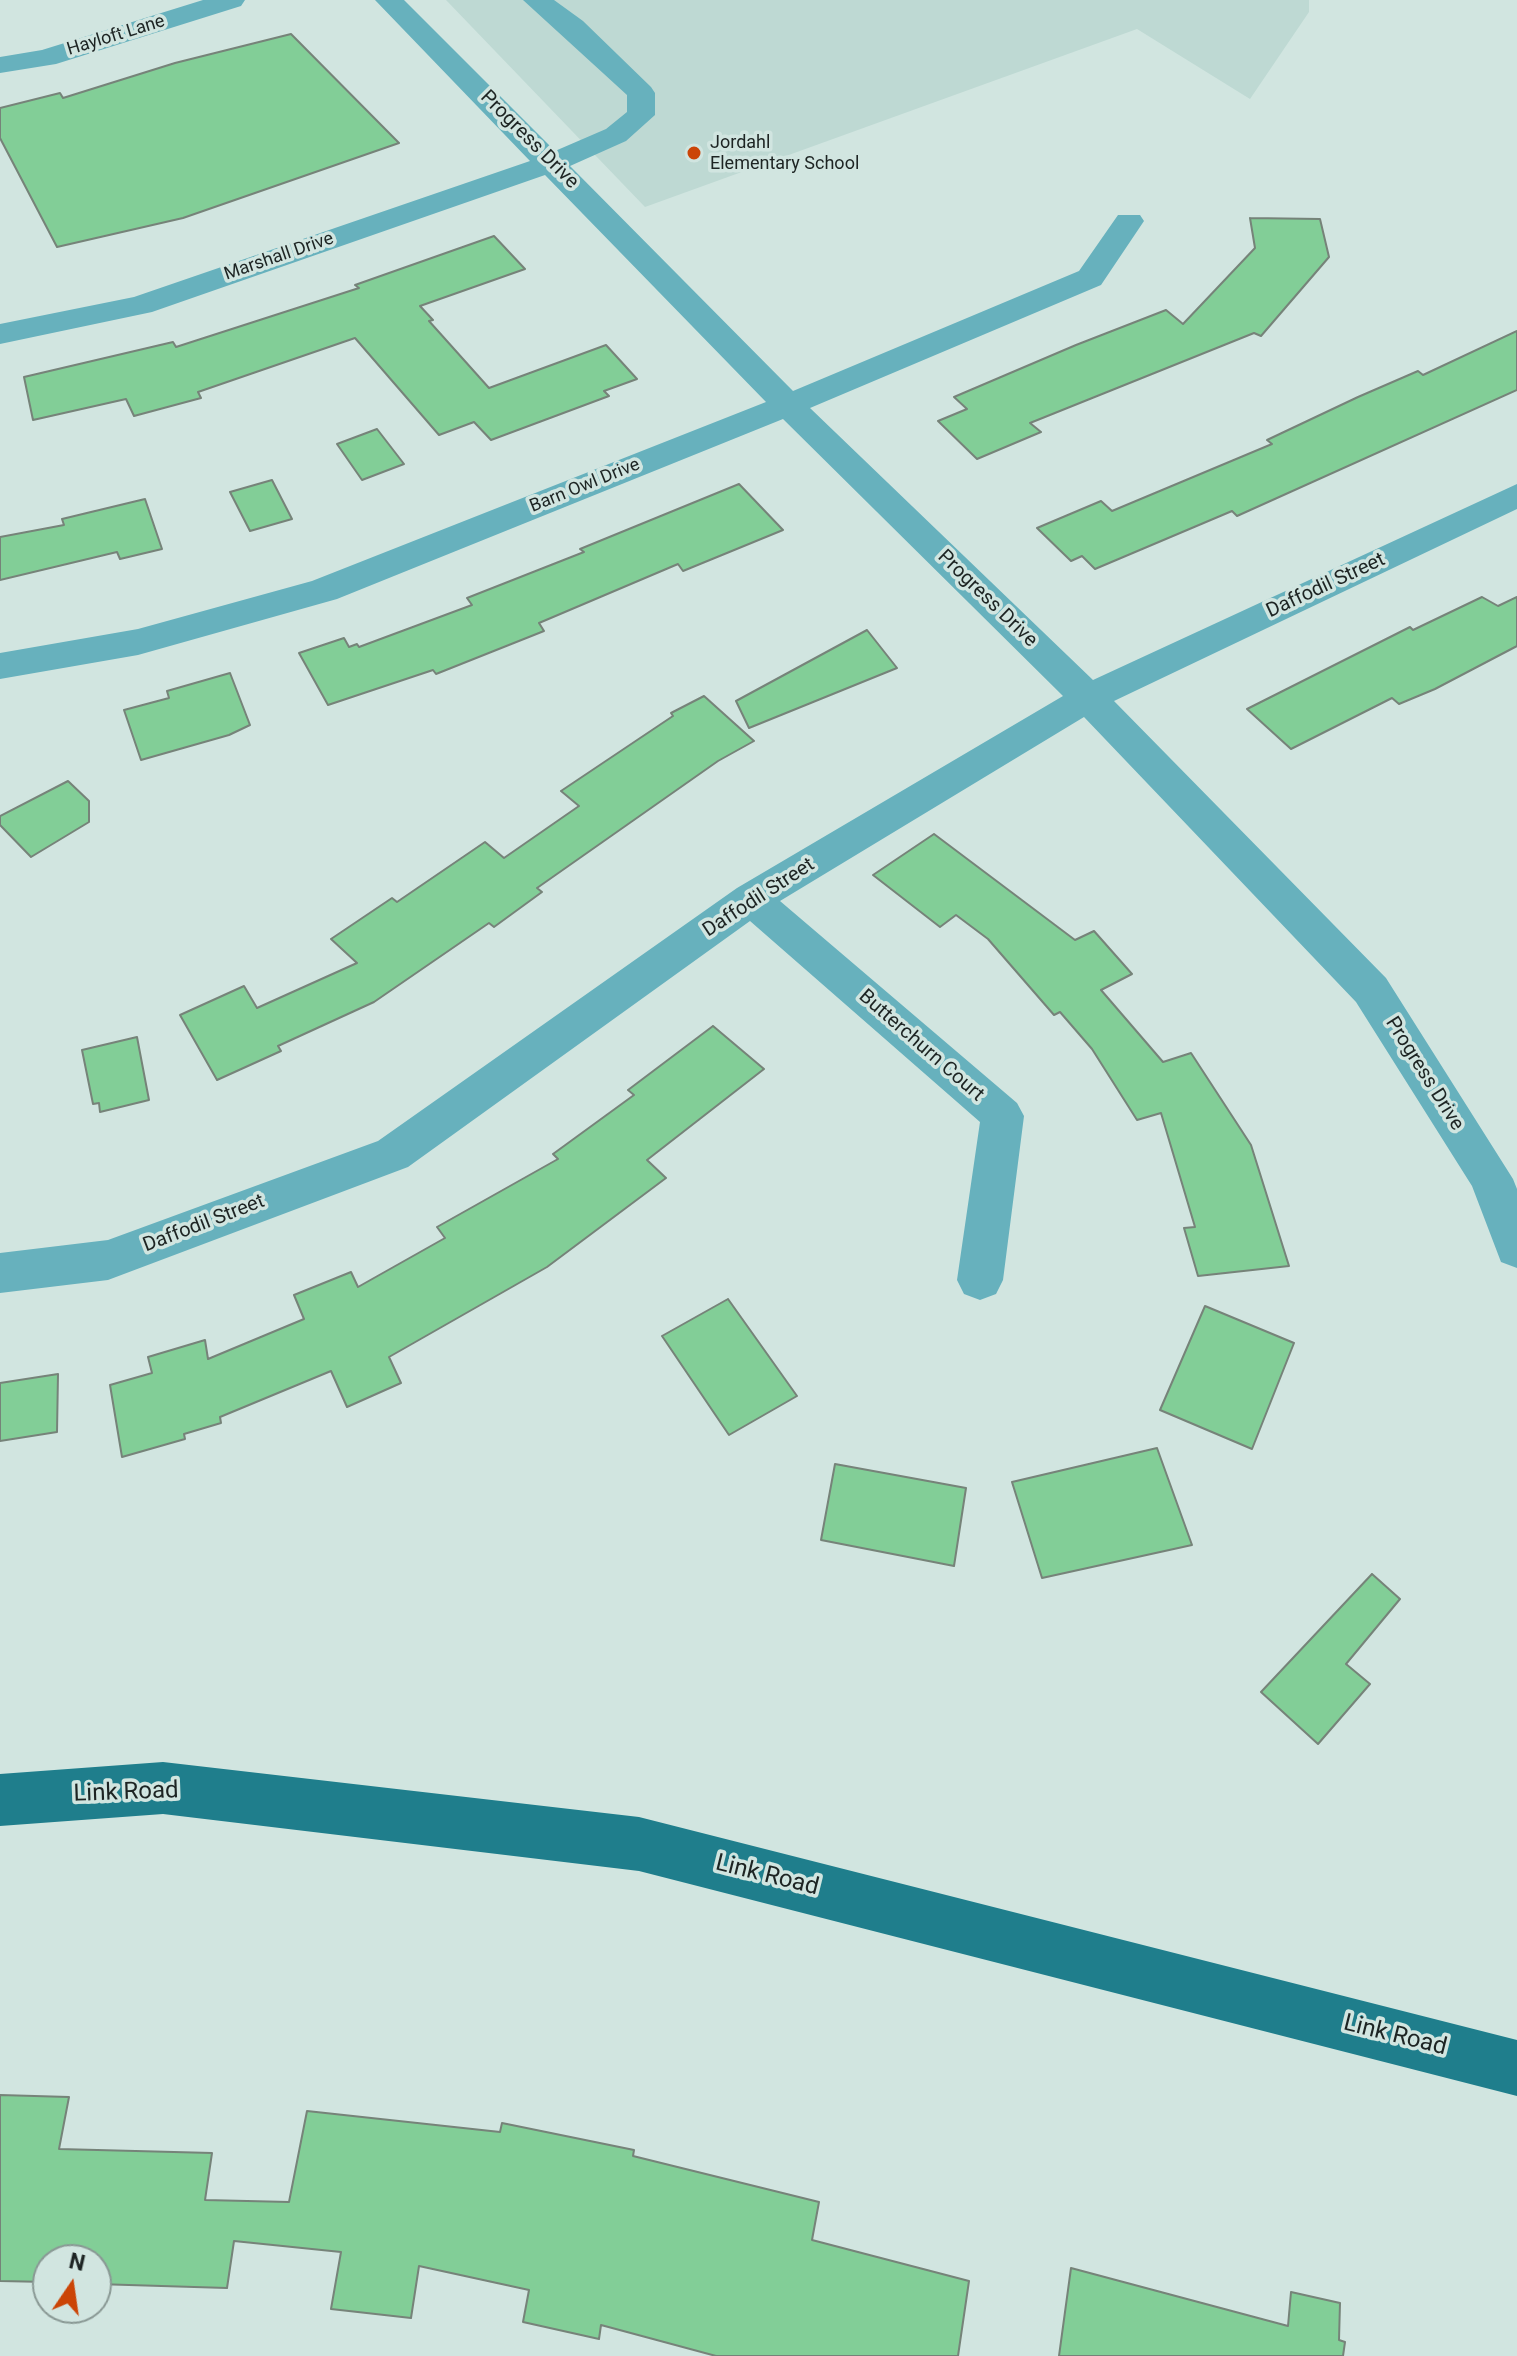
<!DOCTYPE html>
<html>
<head>
<meta charset="utf-8">
<style>
	body { margin:0 }
	#map { position:relative; width:1517px; height:2356px; overflow:hidden; background:#d1e5e0; font-family:Roboto,sans-serif }
	canvas { display:block }
	.north { position:absolute; left:32px; top:2244px; width:80px; height:80px; box-sizing:border-box; background:#d1e5e0; border:2px solid #899894; border-radius:50%; rotate:13deg; font-size:22px; font-weight:700; line-height:32px; text-align:center; color:#1d2423 }
	.north::after { content:''; display:block; margin:auto; width:28px; height:36px; background:#cb4507; clip-path:polygon(50% 0,100% 100%,50% 72%,0 100%) }
</style>
</head>
<body>
<div id="map">
<canvas width="1517" height="2356"></canvas>
<div class="north">N</div>
</div>
<script>
const context = document.querySelector('canvas').getContext('2d');
context.lineJoin = 'round';
function fill(path, color) { context.fillStyle = color; context.fill(path, 'evenodd'); }
const toPath = rows => new Path2D(rows.map(r => 'M' + r).join(''));
function stroke(path, color, width, dash) { context.strokeStyle = color; context.lineWidth = width; context.lineCap = dash ? 'butt' : 'round'; context.setLineDash(dash || []); context.stroke(path); }
function label(font, color, halo, rows, align = 'center') {
  context.font = font + ' Roboto,sans-serif'; context.lineWidth = 7; context.setLineDash([]); context.textBaseline = 'middle'; context.strokeStyle = halo; context.fillStyle = color; for (const [text, x, y, turn = 0] of rows) {
    context.save(); context.translate(x, y); context.rotate((+turn || 0) * Math.PI / 180); context.textAlign = isNaN(turn) ? turn : align; if (halo) context.strokeText(text, 0, 0); context.fillText(text, 0, 0); context.restore();
  }
}
fill(toPath([
	[446,0,1309,0,1309,12,1250,99,1137,29,645,207]
]), '#bed9d3');
const building = toPath([
	[291,34,399,143,183,218,57,247,0,138,0,108,60,93,63,98,175,63,291,34],
	[1250,218,1320,219,1329,257,1261,336,1254,333,1030,423,1041,432,977,459,938,421,967,409,954,397,1076,345,1166,310,1183,324,1255,248,1250,218],
	[494,236,525,269,420,306,433,320,429,321,489,388,606,345,637,379,604,391,609,396,491,440,474,422,439,435,355,338,198,392,201,398,134,416,126,399,33,420,24,377,173,342,176,347,359,288,355,285,494,236],
	[1517,331,1517,390,1237,516,1232,511,1095,569,1082,556,1071,561,1037,528,1101,501,1112,511,1272,444,1267,440,1358,397,1418,371,1423,375,1517,331],
	[377,429,404,464,362,480,337,444,377,429],
	[272,480,292,519,250,531,230,492,272,480],
	[739,484,783,530,683,571,678,564,539,623,544,631,436,674,433,670,328,705,299,653,344,638,349,647,357,644,359,647,472,605,467,598,584,552,580,549,739,484],
	[145,499,162,549,120,559,117,552,0,580,0,537,64,525,62,519,145,499],
	[1482,597,1498,606,1517,597,1517,646,1435,689,1399,704,1392,698,1291,749,1247,709,1410,627,1413,630,1482,597],
	[867,630,897,668,749,728,736,701,867,630],
	[230,673,250,725,229,735,141,760,124,710,169,698,167,691,230,673],
	[704,696,754,741,718,761,537,888,542,892,494,927,489,923,374,1002,278,1046,281,1051,217,1080,180,1015,244,986,257,1008,357,963,331,939,392,898,397,902,485,842,504,858,579,806,561,791,673,716,671,713,704,696],
	[68,781,89,801,89,822,31,857,0,825,0,816,68,781],
	[934,834,1075,940,1094,931,1132,974,1101,990,1163,1062,1191,1053,1251,1145,1289,1266,1198,1276,1184,1228,1195,1227,1161,1113,1137,1120,1092,1049,1060,1012,1054,1015,988,939,956,915,940,927,873,875,934,834],
	[713,1026,764,1069,647,1160,666,1178,547,1267,389,1357,401,1383,347,1407,331,1371,220,1417,221,1423,184,1434,185,1439,122,1457,110,1385,152,1373,148,1357,205,1340,208,1359,304,1319,294,1295,351,1272,358,1287,445,1238,437,1227,558,1159,553,1154,634,1095,628,1090,713,1026],
	[137,1037,149,1100,100,1112,99,1103,93,1104,82,1050,137,1037],
	[728,1299,797,1396,729,1435,662,1336,728,1299],
	[1205,1306,1294,1343,1252,1449,1160,1410,1205,1306],
	[58,1374,57,1432,0,1441,0,1383,58,1374],
	[1157,1448,1192,1545,1042,1578,1012,1482,1157,1448],
	[835,1464,966,1488,954,1566,821,1540,835,1464],
	[1372,1574,1400,1599,1346,1664,1370,1684,1318,1744,1261,1692,1372,1574],
	[0,2095,69,2097,59,2149,212,2153,205,2200,289,2202,307,2111,500,2132,502,2123,634,2150,633,2156,819,2202,812,2240,969,2281,958,2356,716,2356,601,2325,599,2339,523,2322,529,2290,419,2266,411,2318,331,2309,341,2252,234,2241,227,2288,96,2284,96,2260,48,2260,48,2282,0,2281,0,2095],
	[1071,2268,1288,2326,1291,2292,1340,2303,1339,2340,1345,2342,1343,2356,1059,2356,1071,2268]
]);
fill(building, '#82ce97');
stroke(building, '#768379', 2);
fill(toPath([
	[203,0,245,0,241,6,56,64,0,73,0,57,42,50,203,0],
	[375,0,404,0,555,151,606,129,627,112,627,95,523,0,554,0,583,21,651,87,655,93,655,115,626,141,570,166,793,391,1079,271,1118,215,1140,215,1144,221,1101,285,810,408,1093,680,1517,484,1517,509,1114,701,1386,978,1513,1179,1517,1189,1517,1268,1501,1262,1472,1186,1356,1002,1084,717,780,901,1017,1103,1024,1116,1003,1280,996,1294,980,1300,964,1294,957,1280,980,1122,750,921,408,1167,108,1280,0,1293,0,1253,108,1240,378,1141,737,888,1063,696,783,419,337,599,138,655,0,679,0,653,138,629,312,581,766,402,545,175,152,312,0,344,0,324,134,297,530,161,375,0]
]), '#67b1bd');
fill(toPath([
	[163,1762,639,1817,1517,2040,1517,2096,639,1871,163,1814,0,1826,0,1774,163,1762]
]), '#1f7e8c');
for (const [x, y, r, color] of [
	[694,153,8,"#cb4507"]
]) { const dot = new Path2D(); dot.arc(x, y, r, 0, 2 * Math.PI); context.fillStyle = color; context.fill(dot); stroke(dot, '#d1e5e0', 3); }
label('18px', '#1d2423', '#d1e5e0', [
	["Hayloft Lane",116,36,-17],
	["Marshall Drive",279,257,-19],
	["Barn Owl Drive",585,486,-22]
]);
label('18px', '#1d2423', '#d1e5e0', [
	["Jordahl",710,143],
	["Elementary School",710,164]
], 'left');
label('20px', '#1d2423', '#d1e5e0', [
	["Progress Drive",529,140,45],
	["Daffodil Street",1326,586,-25],
	["Progress Drive",987,599,44],
	["Daffodil Street",759,898,-33],
	["Butterchurn Court",921,1046,41],
	["Progress Drive",1424,1074,58],
	["Daffodil Street",204,1224,-21]
]);
label('24px', '#1d2423', '#d1e5e0', [
	["Link Road",126,1793,-2],
	["Link Road",767,1876,14],
	["Link Road",1395,2036,14]
]);
</script>
</body>
</html>
